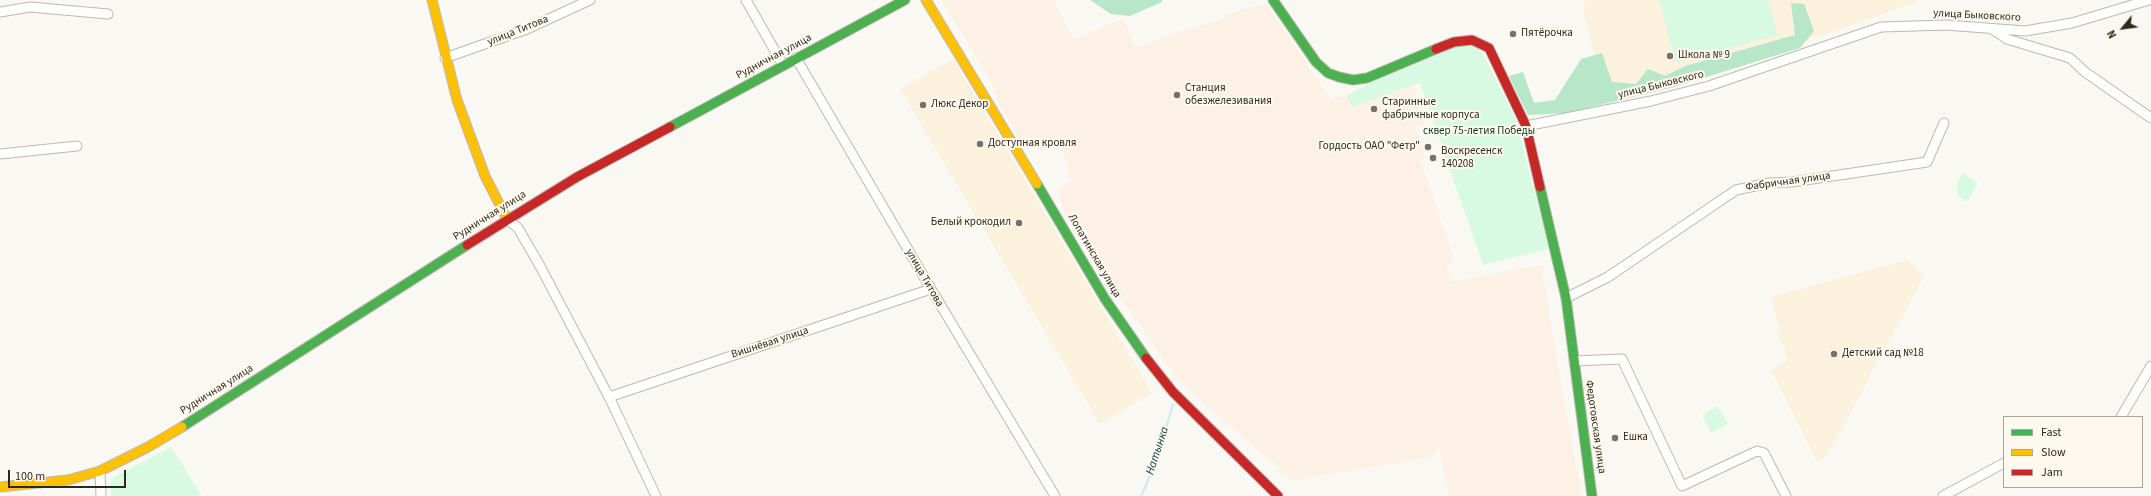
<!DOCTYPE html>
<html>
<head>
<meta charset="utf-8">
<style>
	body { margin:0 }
	#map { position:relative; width:2151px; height:496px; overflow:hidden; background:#faf8f2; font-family:"Source Sans 3",sans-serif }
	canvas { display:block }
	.legend { position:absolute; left:2003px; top:416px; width:140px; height:72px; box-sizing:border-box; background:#fef9ef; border:1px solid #aaa69c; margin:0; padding:5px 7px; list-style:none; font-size:12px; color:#2d291f }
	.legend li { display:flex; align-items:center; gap:8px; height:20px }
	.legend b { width:20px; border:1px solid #aaa69c }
	.north { position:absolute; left:2103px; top:8px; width:40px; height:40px; -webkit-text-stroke:3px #fef9ef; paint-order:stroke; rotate:241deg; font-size:11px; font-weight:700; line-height:16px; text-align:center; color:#2d291f }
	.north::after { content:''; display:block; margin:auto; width:14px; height:18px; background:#2d291f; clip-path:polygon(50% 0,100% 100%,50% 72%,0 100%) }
	.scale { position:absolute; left:8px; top:470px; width:118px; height:18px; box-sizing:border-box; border:2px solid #2d291f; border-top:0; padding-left:5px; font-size:12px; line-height:14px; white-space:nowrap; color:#2d291f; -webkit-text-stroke:3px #fef9ef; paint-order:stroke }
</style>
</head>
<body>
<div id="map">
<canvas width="2151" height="496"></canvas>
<ul class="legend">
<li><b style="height:5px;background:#4caf50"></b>Fast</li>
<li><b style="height:5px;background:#ffc107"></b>Slow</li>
<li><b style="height:5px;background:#c62828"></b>Jam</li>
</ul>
<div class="north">N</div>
<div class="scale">100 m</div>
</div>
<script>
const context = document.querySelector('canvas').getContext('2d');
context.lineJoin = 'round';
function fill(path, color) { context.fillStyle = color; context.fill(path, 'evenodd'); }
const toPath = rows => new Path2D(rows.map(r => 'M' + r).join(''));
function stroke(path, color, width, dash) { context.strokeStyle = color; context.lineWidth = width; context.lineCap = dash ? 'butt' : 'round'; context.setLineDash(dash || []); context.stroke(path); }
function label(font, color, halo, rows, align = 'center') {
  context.font = font + ' "Source Sans 3",sans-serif'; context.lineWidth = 4; context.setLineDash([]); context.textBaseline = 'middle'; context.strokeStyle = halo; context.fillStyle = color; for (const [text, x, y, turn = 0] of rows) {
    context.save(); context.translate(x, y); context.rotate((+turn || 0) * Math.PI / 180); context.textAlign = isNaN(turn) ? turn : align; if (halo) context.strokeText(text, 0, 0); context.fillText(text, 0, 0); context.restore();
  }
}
fill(toPath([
	[1585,0,1916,0,1917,2,1826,34,1605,94,1584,14],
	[953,59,1152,393,1100,424,900,89],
	[1907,260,1924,276,1827,456,1817,462,1771,370,1787,361,1784,347,1776,334,1780,332,1771,297]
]), '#fbf1dd');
fill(toPath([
	[942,0,1053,0,1073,40,1124,18,1135,48,1175,33,1228,18,1227,14,1266,3,1331,100,1347,95,1352,107,1413,85,1424,124,1416,127,1425,157,1420,159,1455,262,1446,265,1451,282,1542,265,1556,356,1582,496,1449,496,1439,446,1432,457,1293,480,1178,380,1125,304,1062,208,1059,189,1072,180,1060,144,1041,150,1020,143,993,91,996,90]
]), '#fdf1e5');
fill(toPath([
	[1659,0,1768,0,1778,35,1676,63],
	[1463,42,1482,52,1516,120,1549,249,1483,265,1420,83,1352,107,1347,95,1403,66],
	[1963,173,1978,183,1967,202,1958,196,1957,183],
	[1718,406,1728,424,1711,433,1702,415],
	[171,447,202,496,111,496,110,484,112,478]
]), '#d8fae2');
fill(toPath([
	[1090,0,1162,0,1162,2,1130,16,1111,14],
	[1791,3,1804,4,1814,31,1800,48,1674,87,1567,113,1528,115,1509,76,1523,72,1534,103,1555,100,1581,59,1602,53,1612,82,1636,84,1648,69,1665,76,1685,66,1795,35]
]), '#b7e6c8');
stroke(toPath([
	[1141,496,1155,465,1173,404]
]), '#d1ecf5', 2.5);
const street = toPath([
	[746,0,783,65],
	[0,12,30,7,108,14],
	[1992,29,2007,39,2070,58,2085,72,2151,118],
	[445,58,527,29,590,0],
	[796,58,931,289,1055,496],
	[1526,126,1651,101,1709,86,1881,27,1946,25,2025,31,2072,23,2149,0],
	[0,154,77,146],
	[507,219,518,228,540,266,609,397,656,496],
	[1566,298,1608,277,1736,190,1769,183,1792,182,1927,162,1944,123],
	[1574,361,1622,359,1682,486,1757,451,1764,453,1786,496],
	[609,397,931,289],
	[2121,417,2151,366],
	[100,471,101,496],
	[1943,496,2004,463]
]);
const fast = toPath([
	[1273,0,1316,62,1328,73,1339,77,1353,80,1367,78,1436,49],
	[670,127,905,0],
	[1037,184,1105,299,1146,358],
	[1540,187,1566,298,1592,496],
	[182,427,467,245]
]);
const slow = toPath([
	[432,0,457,100,485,176,507,219],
	[926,0,1037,184],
	[0,487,68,480,100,471,148,447,182,427]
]);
const jam = toPath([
	[1436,49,1454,42,1472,40,1489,48,1526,126,1540,187],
	[467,245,577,177,670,127],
	[1146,358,1173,392,1278,496]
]);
stroke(street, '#bcb9b2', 11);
stroke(fast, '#bcb9b2', 11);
stroke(slow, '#bcb9b2', 11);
stroke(jam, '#bcb9b2', 11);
stroke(street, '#fefefd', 9);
stroke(fast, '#4caf50', 9);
stroke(slow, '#ffc107', 9);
stroke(jam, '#c62828', 9);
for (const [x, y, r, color] of [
	[1513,34,4,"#757169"],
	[1670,56,4,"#757169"],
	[1177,95,4,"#757169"],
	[923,105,4,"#757169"],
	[1374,109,4,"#757169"],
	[980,144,4,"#757169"],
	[1428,147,4,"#757169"],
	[1433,158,4,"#757169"],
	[1019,223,4,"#757169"],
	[1834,354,4,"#757169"],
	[1615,438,4,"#757169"]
]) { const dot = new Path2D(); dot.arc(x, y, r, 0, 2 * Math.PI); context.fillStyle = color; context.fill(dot); stroke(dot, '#fef9ef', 1.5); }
label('11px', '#2d291f', '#fef9ef', [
	["улица Быковского",1977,16,3],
	["улица Титова",518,31,-22],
	["Рудничная улица",774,57,-28],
	["улица Быковского",1661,85,-14],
	["Фабричная улица",1788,182,-8],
	["Рудничная улица",490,216,-32],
	["Лопатинская улица",1094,256,60],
	["улица Титова",924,278,60],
	["Вишнёвая улица",770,343,-18],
	["Рудничная улица",217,390,-32],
	["Федотовская улица",1595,427,82]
]);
label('11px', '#2d291f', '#fef9ef', [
	["Пятёрочка",1521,34],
	["Школа № 9",1678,56],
	["Станция",1185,89],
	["обезжелезивания",1185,102],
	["Старинные",1382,103],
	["фабричные корпуса",1382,116],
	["Люкс Декор",931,105],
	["Доступная кровля",988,144],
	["Гордость ОАО \"Фетр\"",1420,147,"right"],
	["Воскресенск",1441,152],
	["140208",1441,165],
	["Белый крокодил",1011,223,"right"],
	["Детский сад №18",1842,354],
	["Ешка",1623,438]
], 'left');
label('11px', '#103622', '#fef9ef', [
	["сквер 75-летия Победы",1479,132]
]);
label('italic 12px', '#033747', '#fef9ef', [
	["Натынка",1158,451,-72]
]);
</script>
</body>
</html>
